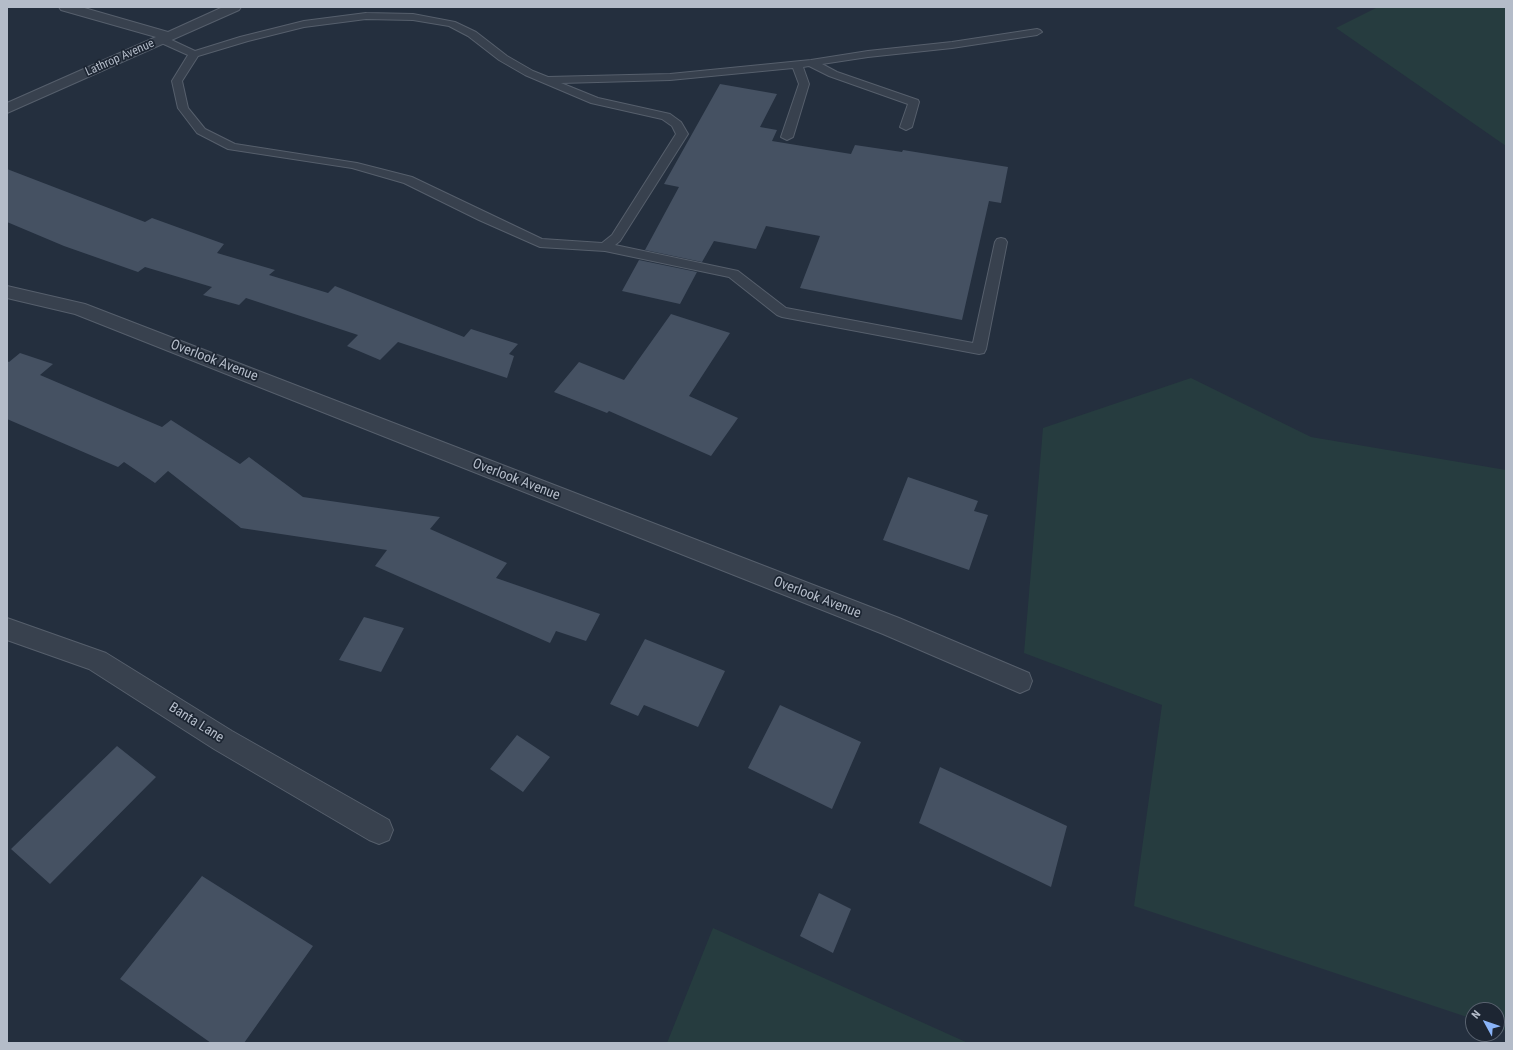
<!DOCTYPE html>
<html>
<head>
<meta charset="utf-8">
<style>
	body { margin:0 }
	#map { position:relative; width:1513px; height:1050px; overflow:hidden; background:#242f3e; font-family:"Roboto Condensed",sans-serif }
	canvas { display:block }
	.frame { position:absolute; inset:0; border:8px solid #b4bcc9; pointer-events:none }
	.north { position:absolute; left:1465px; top:1002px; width:40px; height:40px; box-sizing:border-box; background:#1d2633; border:1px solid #59626f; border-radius:50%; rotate:310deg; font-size:11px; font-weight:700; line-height:16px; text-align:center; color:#b4bcc9 }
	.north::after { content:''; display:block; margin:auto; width:14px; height:18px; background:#8ab4f8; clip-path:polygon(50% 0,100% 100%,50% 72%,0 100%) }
</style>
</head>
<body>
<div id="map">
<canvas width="1513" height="1050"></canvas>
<div class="frame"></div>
<div class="north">N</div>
</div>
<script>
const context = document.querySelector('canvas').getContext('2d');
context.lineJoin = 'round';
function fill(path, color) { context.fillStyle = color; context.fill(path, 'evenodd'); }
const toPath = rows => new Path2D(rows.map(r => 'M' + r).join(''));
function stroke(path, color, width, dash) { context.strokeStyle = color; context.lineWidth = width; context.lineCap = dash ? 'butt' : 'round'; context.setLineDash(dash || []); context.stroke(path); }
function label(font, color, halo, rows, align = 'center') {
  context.font = font + ' "Roboto Condensed",sans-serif'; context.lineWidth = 3.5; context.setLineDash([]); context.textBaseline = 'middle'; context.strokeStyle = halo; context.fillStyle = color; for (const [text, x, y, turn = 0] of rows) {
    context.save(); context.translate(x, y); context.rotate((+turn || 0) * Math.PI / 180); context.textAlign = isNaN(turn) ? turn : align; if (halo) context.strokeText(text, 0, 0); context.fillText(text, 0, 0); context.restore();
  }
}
fill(toPath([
	[1378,7,1506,7,1506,146,1336,28],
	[1191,378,1311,437,1506,470,1506,1031,1497,1028,1497,1010,1473,1010,1473,1019,1134,906,1162,705,1024,653,1043,428],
	[713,928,968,1043,667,1043]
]), '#263c3f');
fill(toPath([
	[720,84,777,94,760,127,777,130,772,141,851,154,855,145,902,152,903,150,1008,167,1001,203,989,201,962,320,800,288,820,236,766,226,756,249,714,241,702,262,645,250,679,187,664,184],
	[7,169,145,222,152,218,224,244,217,253,275,270,269,275,328,293,335,286,464,337,471,329,518,344,509,354,514,356,507,378,398,342,380,360,347,346,358,335,246,298,239,305,203,295,212,287,145,267,138,272,64,246,7,222],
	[639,260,697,272,680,304,622,291],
	[671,314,730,333,689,396,738,418,711,456,609,411,607,413,554,392,579,362,624,380],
	[20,353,53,364,40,375,162,427,171,420,240,464,249,457,303,497,440,517,430,529,507,563,496,578,600,614,586,641,556,631,550,643,375,566,387,550,241,528,168,471,155,483,124,462,118,467,7,419,7,361,9,362],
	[908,477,978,501,974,511,988,515,969,570,883,540],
	[364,617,404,628,381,672,339,660],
	[645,639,725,671,698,727,644,705,638,716,610,704],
	[780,705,861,742,832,809,748,768],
	[517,735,550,757,523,792,490,769],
	[117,746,156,777,50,884,11,849],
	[940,767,1067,826,1051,887,919,823],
	[202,876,313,946,244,1043,211,1043,120,979],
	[819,893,851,909,833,953,800,936]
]), '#455162');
const lane = toPath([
	[366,13,413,14,455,22,476,32,507,56,533,71,548,77,670,74,811,60,868,51,952,42,1037,29,1040,30,1042,32,1037,35,952,48,868,57,822,64,837,72,918,100,919,102,912,127,906,130,900,127,908,104,829,76,809,66,803,67,809,84,793,137,787,140,781,137,799,84,793,68,670,80,561,83,598,98,670,114,681,122,688,134,620,241,615,245,738,271,786,308,973,343,995,242,997,239,1001,238,1005,239,1007,242,986,349,984,353,979,354,782,317,777,315,729,277,605,251,540,247,479,220,404,183,352,168,228,149,197,133,178,108,172,81,188,55,157,41,156,39,161,36,165,37,195,51,240,37,304,21,366,13],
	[366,19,413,20,449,26,468,36,499,60,525,75,591,103,662,119,672,126,676,134,612,235,602,243,542,239,412,177,357,163,235,144,205,129,188,108,182,81,198,56,248,41,304,27,366,19]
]);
const street = toPath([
	[59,7,81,7,168,32,223,7,241,7,239,10,7,113,7,103,156,37,61,10,59,7],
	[7,286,85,304,899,618,1029,673,1032,681,1029,689,1020,693,883,634,75,314,7,298,7,286],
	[7,618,106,653,232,731,389,820,393,830,389,840,379,844,369,840,214,749,89,669,7,640,7,618]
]);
stroke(lane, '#565f6c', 2);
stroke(street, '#565f6c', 2);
fill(lane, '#38414e');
fill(street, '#38414e');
label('12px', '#b4bcc9', '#1d2633', [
	["Lathrop Avenue",120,58,-24]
]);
label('14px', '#b4bcc9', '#1d2633', [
	["Overlook Avenue",214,361,21],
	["Overlook Avenue",516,480,21],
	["Overlook Avenue",817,598,21],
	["Banta Lane",196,723,32]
]);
</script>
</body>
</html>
